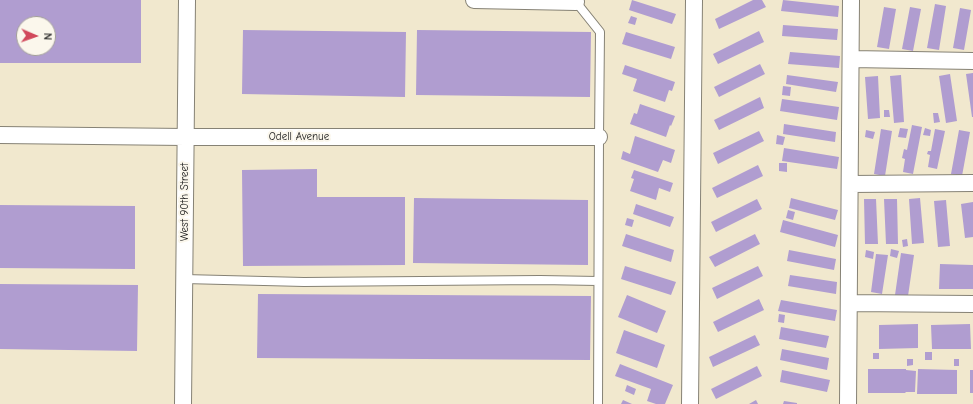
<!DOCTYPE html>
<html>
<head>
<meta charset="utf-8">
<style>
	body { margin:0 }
	#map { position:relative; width:973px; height:404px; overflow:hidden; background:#f1e8ce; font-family:"Comic Neue",sans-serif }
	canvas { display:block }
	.north { position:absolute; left:16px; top:16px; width:40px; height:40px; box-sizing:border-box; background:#fbf7ec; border:1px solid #a29f99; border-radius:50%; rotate:92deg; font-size:11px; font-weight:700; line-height:16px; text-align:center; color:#1c1c1c }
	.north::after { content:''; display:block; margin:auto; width:14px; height:18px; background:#d1495b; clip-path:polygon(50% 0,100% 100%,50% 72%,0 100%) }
</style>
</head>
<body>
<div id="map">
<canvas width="973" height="404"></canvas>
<div class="north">N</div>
</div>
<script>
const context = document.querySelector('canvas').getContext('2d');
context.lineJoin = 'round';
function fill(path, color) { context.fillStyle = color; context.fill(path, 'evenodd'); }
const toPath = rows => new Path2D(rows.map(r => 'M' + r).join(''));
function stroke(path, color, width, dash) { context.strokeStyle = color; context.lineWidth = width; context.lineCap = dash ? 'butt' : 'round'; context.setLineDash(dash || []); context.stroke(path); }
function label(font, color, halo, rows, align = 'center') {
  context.font = font + ' "Comic Neue",sans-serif'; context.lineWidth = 4; context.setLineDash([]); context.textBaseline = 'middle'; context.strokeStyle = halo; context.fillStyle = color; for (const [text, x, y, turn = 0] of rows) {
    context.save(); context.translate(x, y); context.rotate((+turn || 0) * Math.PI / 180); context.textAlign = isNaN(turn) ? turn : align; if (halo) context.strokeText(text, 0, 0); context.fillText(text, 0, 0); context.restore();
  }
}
fill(toPath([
	[0,0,141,0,141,63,0,63],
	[24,24,48,24,48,48,24,48],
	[632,0,676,14,672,24,629,10],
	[753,0,762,0,766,7,719,29,715,19],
	[783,0,839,6,838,17,781,11],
	[935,4,946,6,939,50,927,48],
	[884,7,896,9,889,49,877,47],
	[910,7,921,9,913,51,902,49],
	[960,8,971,10,964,50,953,48],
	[631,16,637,18,635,25,628,23],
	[783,25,838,29,837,40,782,36],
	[243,30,406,32,405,97,242,94],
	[417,30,591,32,590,97,416,95],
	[759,31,764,42,718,64,713,54],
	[626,32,675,47,671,59,622,44],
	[790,52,840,56,839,68,788,64],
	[760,64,765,74,719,97,714,87],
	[625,65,675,82,672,91,669,90,665,102,633,91,637,79,622,74],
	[973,73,973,117,972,117,966,74],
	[950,74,957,121,946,123,939,76],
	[787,75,838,82,836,92,786,84],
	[901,75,904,122,894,123,890,76],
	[878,76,880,118,868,119,865,77],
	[783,86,791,87,790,96,782,95],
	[760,97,764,108,719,130,714,120],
	[782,99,839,107,837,120,780,111],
	[640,104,675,116,671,126,670,125,666,137,630,124,634,113,637,114],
	[884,110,889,110,890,117,884,117],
	[933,113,938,113,940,122,934,123],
	[784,124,836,132,835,142,783,134],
	[912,125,922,127,913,174,903,172,905,159,902,158,904,149,907,150],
	[900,128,908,129,906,138,898,137],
	[925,128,931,130,930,136,923,135],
	[881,129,892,131,885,176,874,174],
	[935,129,945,131,937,169,928,167,930,155,927,154,928,151,931,151],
	[866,130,875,132,873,139,865,137],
	[959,130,970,132,962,176,951,174],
	[759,131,764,141,718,164,713,153],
	[777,135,785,137,783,145,776,144],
	[635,136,675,150,671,163,663,160,658,172,621,159,623,151,630,154],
	[784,148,839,157,837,169,782,161],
	[779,163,787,163,787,172,779,171],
	[758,165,763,176,717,198,712,188],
	[317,169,317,197,405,197,405,265,243,266,242,170],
	[634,170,673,183,670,192,659,188,656,200,630,191,634,179,631,178],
	[414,198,588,200,588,265,413,263],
	[791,198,838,210,835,220,789,208],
	[920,198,924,243,912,244,909,199],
	[757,199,762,209,716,232,711,222],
	[864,199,876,199,878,244,865,244],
	[884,199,897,199,898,244,886,244],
	[946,200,950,246,938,247,934,201],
	[973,202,973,237,965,238,961,204],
	[636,204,674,217,670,227,633,214],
	[0,205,135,206,135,269,0,268],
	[788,210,795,212,793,220,786,218],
	[627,218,634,220,632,227,625,225],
	[783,220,838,235,835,247,780,232],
	[626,234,674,250,671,262,622,246],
	[755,234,760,244,715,267,709,257],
	[907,239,908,246,903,247,902,240],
	[891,249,899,251,897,258,890,256],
	[789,250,836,259,834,270,787,261],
	[866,250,874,252,873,259,865,257],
	[901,253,914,255,908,296,895,295],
	[876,254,888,255,882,294,871,292],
	[940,264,973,265,973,289,939,289],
	[625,266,676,282,671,295,621,279],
	[758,266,763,276,717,299,712,288],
	[790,275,837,282,836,294,788,286],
	[0,284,138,285,137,351,0,349],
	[258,294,591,296,590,360,257,358],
	[627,295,666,311,657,333,618,317],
	[759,299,764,310,718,332,713,322],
	[781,300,837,310,835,321,778,311],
	[779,314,785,315,784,323,778,322],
	[918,324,918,348,879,349,879,325],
	[970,324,971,349,932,349,931,325],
	[781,327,829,336,826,348,779,339],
	[624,330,665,345,657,368,616,353],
	[755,335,760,345,713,367,709,357],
	[782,349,829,358,827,370,780,360],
	[925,352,932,352,932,360,925,360],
	[873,353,879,353,879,359,873,359],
	[907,359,913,359,913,365,907,366],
	[954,359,959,359,959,366,954,366],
	[620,364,673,385,665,404,656,404,647,401,651,389,615,376],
	[757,366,762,376,716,399,711,389],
	[868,369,906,369,906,370,916,371,915,392,906,392,905,393,868,393],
	[918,369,957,370,957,394,917,394],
	[782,370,830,380,827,392,780,382],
	[970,370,973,370,973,393,970,393],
	[627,385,636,389,634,395,625,391],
	[623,400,632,404,621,404],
	[756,400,758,404,749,404],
	[784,401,797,403,797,404,783,404]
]), '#b09dd0');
const lane = toPath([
	[577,0,576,2,600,32,599,137,598,404],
	[184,279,304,282,540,280,598,281]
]);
const street = toPath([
	[474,0,576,2],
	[851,59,973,61],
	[0,135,185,137,599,137],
	[850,184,973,183],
	[849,303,973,304],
	[183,404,187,0],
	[690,404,694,0],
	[848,404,851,0]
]);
stroke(lane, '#868275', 10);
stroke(street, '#868275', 18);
stroke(lane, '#fff', 8);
stroke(street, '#fff', 16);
label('11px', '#1c1c1c', '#fbf7ec', [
	["Odell Avenue",299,137],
	["West 90th Street",185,202,-90]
]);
</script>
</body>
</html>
